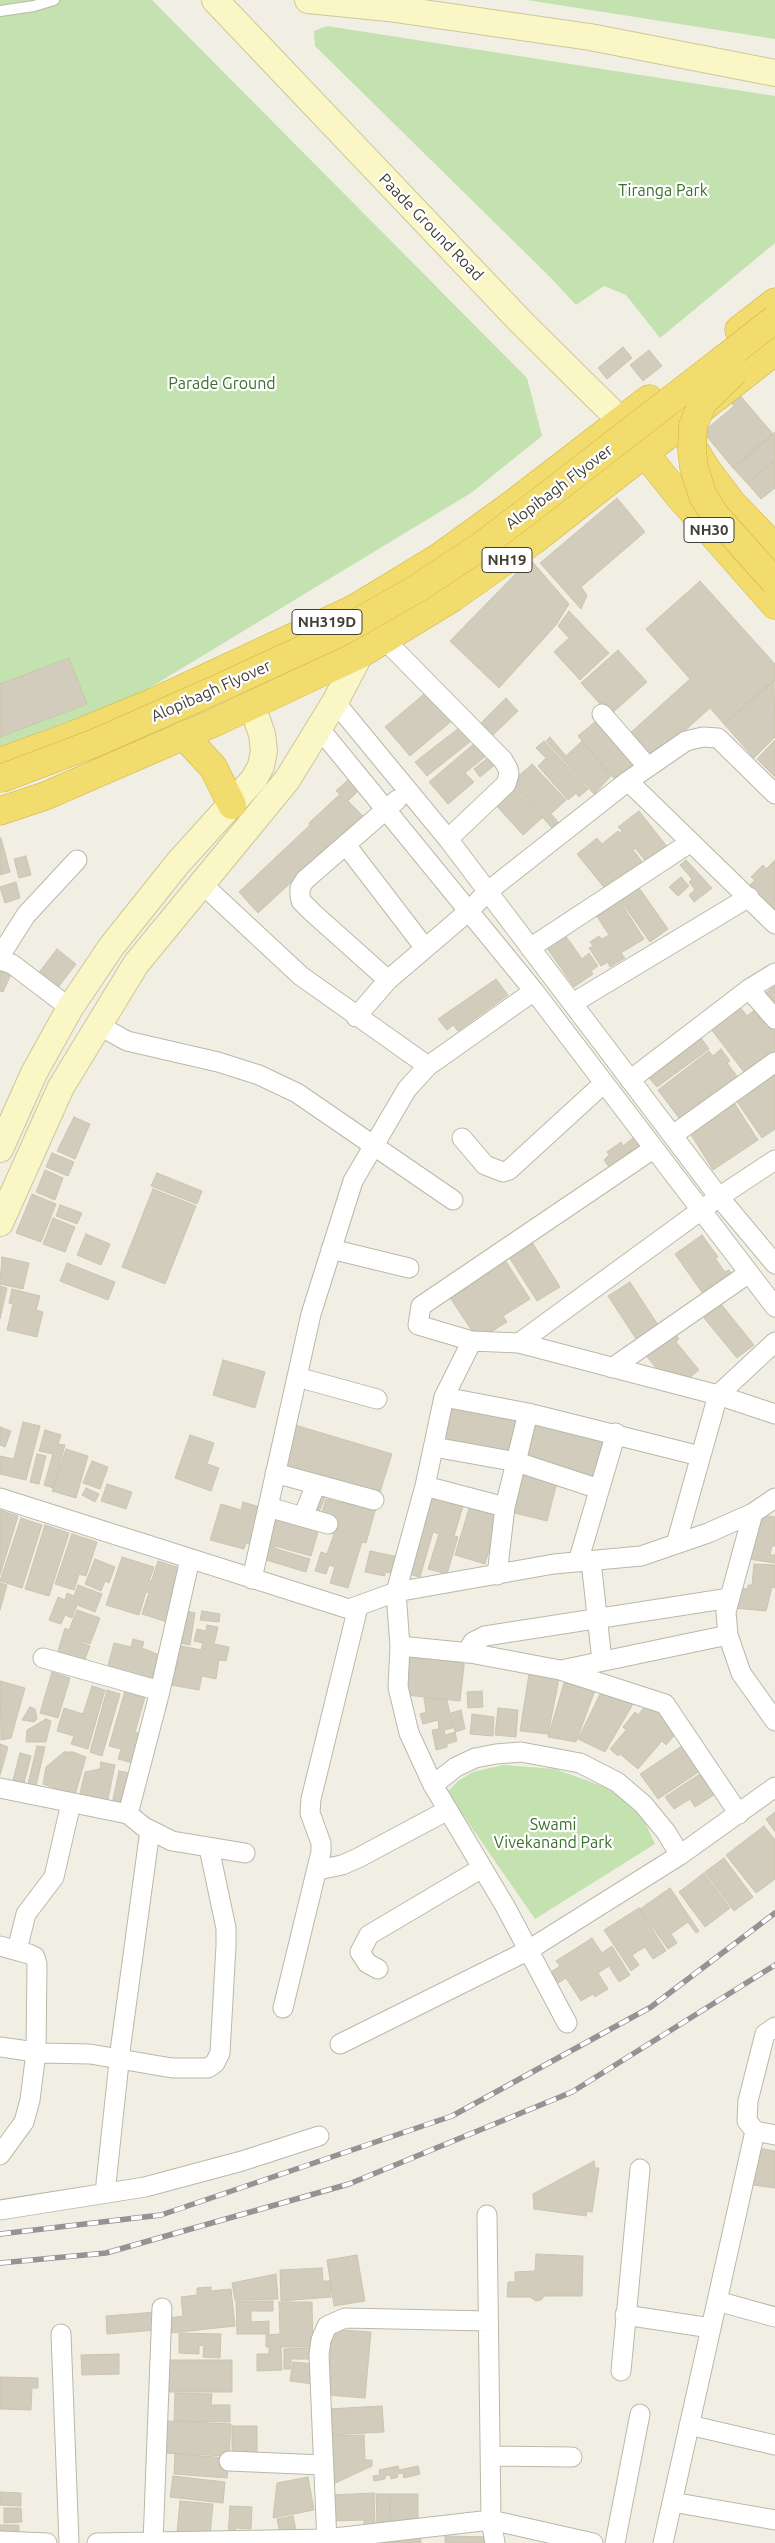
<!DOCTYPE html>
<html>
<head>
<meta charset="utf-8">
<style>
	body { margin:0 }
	canvas { display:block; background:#f1efe4 }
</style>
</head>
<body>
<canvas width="775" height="2543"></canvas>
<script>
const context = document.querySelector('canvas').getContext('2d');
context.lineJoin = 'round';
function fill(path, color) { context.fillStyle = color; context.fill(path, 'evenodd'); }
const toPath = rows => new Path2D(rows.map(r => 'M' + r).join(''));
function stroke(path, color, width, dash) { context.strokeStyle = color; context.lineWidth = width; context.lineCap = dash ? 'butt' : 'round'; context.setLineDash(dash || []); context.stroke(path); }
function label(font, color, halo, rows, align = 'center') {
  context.font = font + ' Ubuntu,sans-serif'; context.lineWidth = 4.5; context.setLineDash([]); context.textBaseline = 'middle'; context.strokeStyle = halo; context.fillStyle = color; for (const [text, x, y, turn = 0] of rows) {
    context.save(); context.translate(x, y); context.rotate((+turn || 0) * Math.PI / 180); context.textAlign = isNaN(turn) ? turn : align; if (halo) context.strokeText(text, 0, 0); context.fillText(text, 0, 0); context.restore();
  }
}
fill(toPath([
	[0,0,152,0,527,378,542,436,471,493,57,744,0,752],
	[527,0,775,0,775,39],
	[327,26,775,96,775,243,660,338,626,295,604,286,576,305,551,278,315,46,314,31],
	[503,1765,555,1769,605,1787,626,1801,645,1822,655,1844,535,1919,447,1792,458,1781,473,1772]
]), '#c3e2b0');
const building = toPath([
	[623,347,632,358,607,379,598,368,623,347],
	[649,350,662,366,643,381,630,365,649,350],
	[738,393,773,434,733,468,703,432,734,406,730,400,738,393],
	[775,432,775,460,747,483,733,468,775,432],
	[775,460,775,488,761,499,747,483,775,460],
	[617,498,645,532,581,587,587,595,581,609,540,563,617,498],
	[530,559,569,604,556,625,499,688,450,641,530,559],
	[700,581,775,664,775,680,724,724,710,708,651,761,628,735,690,679,646,629,700,581],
	[569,611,609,653,580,680,554,652,569,638,558,626,569,611],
	[618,650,647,682,610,715,581,683,618,650],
	[69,658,87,704,0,737,0,684,69,658],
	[774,680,775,737,754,758,724,724,774,680],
	[429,690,454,719,410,756,385,727,429,690],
	[506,698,518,711,489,739,477,727,506,698],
	[602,716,640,762,617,782,578,736,602,716],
	[460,727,471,741,427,776,415,762,460,727],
	[550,737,566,756,582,741,611,776,594,794,546,741,550,737],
	[775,740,775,777,757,759,775,740],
	[544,741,588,789,579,797,576,793,568,800,538,766,546,758,536,748,544,741],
	[476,742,487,755,465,773,474,782,448,804,429,782,476,742],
	[490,756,496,764,480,777,474,769,490,756],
	[532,764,566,800,551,814,559,823,553,829,511,783,532,764],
	[351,777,361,788,348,801,363,816,258,913,239,892,310,825,309,823,340,794,336,791,351,777],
	[511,785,542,818,523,835,493,802,511,785],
	[639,811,669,849,649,865,635,848,633,850,644,864,607,891,577,854,597,838,602,844,618,831,620,833,622,831,618,827,639,811],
	[1,838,10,872,0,875,0,839,1,838],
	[26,856,31,875,19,878,14,859,26,856],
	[686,860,712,888,694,902,689,895,695,890,689,882,692,879,680,865,686,860],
	[775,860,775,912,749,886,755,880,751,877,763,865,766,869,775,860],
	[681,877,689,886,678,896,669,887,681,877],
	[16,882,20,898,5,903,0,887,16,882],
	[637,885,668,929,650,942,619,898,637,885],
	[616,895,644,939,621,953,625,958,610,967,608,962,601,966,589,948,593,946,590,942,599,936,602,939,609,935,593,910,616,895],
	[563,932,582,959,589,953,598,966,591,971,593,974,574,987,545,945,563,932],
	[57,949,76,964,56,990,37,975,57,949],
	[0,966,12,972,3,992,0,991,0,966],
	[496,979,508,995,458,1031,453,1025,447,1030,438,1019,496,979],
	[775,985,775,1014,760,998,775,985],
	[761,1005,775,1023,775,1055,747,1076,711,1029,740,1007,747,1016,761,1005],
	[699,1035,709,1049,657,1087,649,1078,679,1055,676,1052,699,1035],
	[721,1049,730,1061,727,1063,740,1080,682,1122,658,1090,709,1051,713,1056,721,1049],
	[775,1069,775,1129,762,1138,733,1096,775,1069],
	[733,1101,758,1140,713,1170,688,1130,733,1101],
	[74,1117,90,1124,75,1159,57,1151,74,1117],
	[633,1138,643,1152,613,1173,604,1160,609,1155,607,1152,621,1142,623,1146,633,1138],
	[52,1153,74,1162,68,1176,46,1167,52,1153],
	[45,1170,63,1178,55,1200,36,1192,45,1170],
	[157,1173,202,1191,197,1204,151,1186,157,1173],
	[153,1189,196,1206,165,1284,122,1267,153,1189],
	[32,1194,56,1204,41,1242,16,1233,32,1194],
	[60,1205,82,1213,77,1224,56,1216,60,1205],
	[53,1218,75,1227,65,1252,43,1244,53,1218],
	[86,1234,110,1244,101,1265,77,1255,86,1234],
	[702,1235,718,1257,715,1258,725,1272,729,1270,735,1278,706,1298,675,1254,702,1235],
	[530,1239,560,1287,537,1301,507,1254,530,1239],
	[2,1257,29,1263,23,1289,0,1284,2,1257],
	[503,1257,530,1299,503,1316,507,1322,478,1340,447,1293,503,1257],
	[67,1263,115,1282,108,1300,60,1281,67,1263],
	[630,1282,662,1331,640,1345,608,1296,630,1282],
	[0,1286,7,1288,0,1319,0,1286],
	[12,1289,40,1296,36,1310,43,1312,37,1337,7,1330,13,1304,9,1303,12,1289],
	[721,1304,754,1345,737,1358,704,1318,721,1304],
	[672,1330,679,1339,676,1342,699,1370,678,1387,665,1371,661,1374,644,1353,650,1347,654,1352,664,1344,660,1339,672,1330],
	[223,1360,265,1372,255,1408,213,1395,223,1360],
	[454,1403,522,1421,512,1459,444,1441,454,1403],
	[537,1419,605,1438,594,1479,525,1460,537,1419],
	[23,1422,40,1426,26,1480,0,1474,0,1456,14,1459,23,1422],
	[295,1425,392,1454,378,1498,282,1470,295,1425],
	[0,1427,11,1431,5,1447,0,1445,0,1427],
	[45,1430,61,1435,58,1444,65,1445,53,1488,44,1485,53,1454,39,1451,45,1430],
	[190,1435,214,1443,207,1464,219,1468,211,1491,175,1478,190,1435],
	[66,1449,88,1456,76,1498,52,1491,66,1449],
	[37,1454,46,1456,39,1484,30,1482,37,1454],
	[92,1461,108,1467,100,1489,83,1483,92,1461],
	[518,1469,558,1479,547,1521,507,1511,518,1469],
	[107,1484,132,1492,126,1509,101,1501,107,1484],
	[86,1488,99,1494,95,1502,82,1495,86,1488],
	[318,1493,326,1495,317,1517,310,1515,318,1493],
	[428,1493,464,1503,454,1536,458,1537,447,1574,428,1569,439,1534,433,1532,420,1577,405,1573,428,1493],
	[344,1494,377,1504,366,1543,362,1542,348,1588,330,1583,335,1567,329,1565,326,1574,315,1571,321,1552,327,1554,334,1534,331,1533,334,1522,320,1518,326,1499,342,1503,344,1494],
	[243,1502,263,1508,252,1545,246,1543,244,1549,210,1540,221,1504,241,1510,243,1502],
	[470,1505,500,1513,485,1564,455,1555,470,1505],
	[0,1510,18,1516,0,1575,0,1510],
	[274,1512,320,1525,311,1556,275,1546,274,1548,310,1559,306,1572,263,1559,274,1512],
	[755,1514,775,1517,775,1546,772,1546,770,1555,775,1555,775,1563,748,1559,755,1514],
	[21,1518,42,1525,22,1588,0,1581,21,1518],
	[45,1525,69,1533,49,1596,25,1589,45,1525],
	[72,1534,97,1542,86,1576,79,1574,74,1590,55,1584,72,1534],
	[370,1551,399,1557,395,1574,385,1572,385,1576,365,1572,370,1551],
	[122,1557,154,1567,149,1581,151,1582,158,1561,183,1569,167,1622,142,1614,149,1593,146,1592,139,1615,106,1605,122,1557],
	[95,1559,115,1567,109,1583,105,1581,101,1591,85,1584,95,1559],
	[754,1564,775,1565,775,1588,772,1587,766,1611,734,1608,736,1588,748,1589,748,1585,752,1585,754,1564],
	[0,1583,7,1585,0,1610,0,1583],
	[78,1585,102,1594,95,1612,77,1605,72,1618,65,1615,61,1624,49,1620,58,1597,65,1600,67,1593,74,1596,78,1585],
	[77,1610,100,1618,90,1644,82,1641,82,1643,90,1646,83,1664,57,1654,65,1628,69,1630,77,1610],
	[186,1611,195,1613,190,1645,175,1642,186,1611],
	[202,1611,220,1614,219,1622,200,1620,202,1611],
	[207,1625,218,1627,214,1644,229,1647,226,1661,219,1660,216,1679,202,1676,199,1690,165,1684,177,1645,201,1650,203,1643,194,1641,197,1629,206,1631,207,1625],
	[133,1639,144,1642,142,1648,159,1655,151,1681,107,1669,114,1643,131,1647,133,1639],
	[405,1651,465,1657,460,1701,406,1695,405,1651],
	[52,1672,70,1678,58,1718,40,1713,52,1672],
	[529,1674,559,1679,548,1734,520,1731,529,1674],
	[0,1681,25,1688,11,1738,1,1740,0,1681],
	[564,1683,595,1690,576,1742,548,1737,564,1683],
	[92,1686,105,1690,88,1749,71,1744,74,1736,57,1731,64,1708,83,1714,92,1686],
	[603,1688,633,1704,605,1752,578,1739,603,1688],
	[107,1690,120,1694,102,1756,90,1752,107,1690],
	[125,1691,145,1697,135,1732,141,1734,133,1763,118,1759,121,1749,109,1746,125,1691],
	[482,1691,483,1707,468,1708,467,1692,482,1691],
	[424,1698,447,1700,453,1728,444,1730,445,1735,455,1732,457,1741,447,1744,447,1747,436,1750,432,1730,439,1729,438,1720,423,1724,420,1714,426,1712,424,1698],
	[648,1703,671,1719,678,1731,666,1745,662,1741,638,1769,620,1754,618,1756,610,1749,626,1730,623,1727,635,1712,638,1715,648,1703],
	[30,1707,35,1709,37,1719,34,1722,22,1720,30,1707],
	[498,1708,518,1710,516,1737,495,1735,498,1708],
	[461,1710,465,1729,455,1732,451,1713,461,1710],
	[472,1714,494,1717,493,1736,470,1734,472,1714],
	[46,1719,51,1721,46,1742,26,1742,27,1730,46,1719],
	[0,1744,8,1747,0,1775,0,1744],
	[685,1744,703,1769,658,1799,640,1774,685,1744],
	[37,1746,45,1747,35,1790,27,1788,37,1746],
	[64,1752,73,1752,86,1757,75,1795,43,1784,46,1767,64,1752],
	[20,1753,31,1756,24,1783,13,1780,20,1753],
	[101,1762,115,1765,107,1804,79,1798,85,1772,100,1769,101,1762],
	[119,1771,131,1773,124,1807,112,1804,119,1771],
	[703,1772,717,1793,695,1807,690,1799,674,1809,665,1797,703,1772],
	[775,1812,775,1832,766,1819,775,1812],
	[764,1826,775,1840,775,1879,756,1893,726,1855,764,1826],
	[724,1858,753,1897,734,1911,705,1872,724,1858],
	[704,1873,730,1908,705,1927,679,1892,704,1873],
	[670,1888,699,1931,696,1933,688,1922,671,1934,677,1943,668,1949,640,1909,670,1888],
	[639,1908,666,1951,653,1959,645,1947,632,1955,639,1965,631,1971,604,1930,639,1908],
	[592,1938,602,1953,612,1946,630,1975,619,1982,609,1966,598,1973,608,1989,595,1997,593,1994,581,2001,566,1978,555,1985,548,1974,560,1966,556,1961,592,1938],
	[759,2148,775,2151,775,2188,753,2185,759,2148],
	[594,2161,595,2168,599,2168,592,2212,587,2211,586,2216,534,2209,533,2194,594,2161],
	[536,2254,583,2256,582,2296,544,2296,541,2300,536,2301,530,2297,507,2297,508,2282,515,2282,515,2272,535,2271,536,2254],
	[357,2255,365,2301,334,2306,327,2260,357,2255],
	[322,2268,323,2281,330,2281,331,2297,281,2301,280,2270,322,2268],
	[276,2274,278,2299,235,2300,232,2283,276,2274],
	[211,2287,211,2291,231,2289,235,2326,171,2333,169,2318,183,2316,181,2297,197,2295,197,2288,211,2287],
	[236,2301,273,2301,273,2311,251,2311,251,2322,269,2321,269,2334,237,2334,236,2301],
	[279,2302,312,2302,313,2347,281,2347,282,2370,257,2371,257,2354,269,2354,269,2347,266,2347,266,2335,280,2334,279,2302],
	[156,2312,157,2330,107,2334,106,2316,156,2312],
	[326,2329,371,2332,365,2398,327,2395,331,2351,325,2350,326,2329],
	[179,2333,221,2334,220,2358,203,2357,204,2346,199,2345,199,2354,179,2353,179,2333],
	[316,2348,317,2359,291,2359,291,2369,284,2369,284,2349,316,2348],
	[119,2354,119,2374,82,2375,81,2355,119,2354],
	[169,2360,232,2360,232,2392,169,2392,169,2360],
	[293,2362,316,2364,313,2384,290,2381,293,2362],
	[0,2377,38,2378,38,2388,32,2388,31,2410,0,2409,0,2377],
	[175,2393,212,2394,211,2405,230,2405,230,2422,174,2421,175,2393],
	[382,2406,384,2432,329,2435,328,2409,382,2406],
	[166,2421,231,2424,229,2456,164,2453,166,2421],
	[232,2426,257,2426,257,2459,232,2459,232,2426],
	[364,2435,365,2460,372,2460,372,2466,329,2486,328,2436,364,2435],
	[175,2454,229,2458,227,2478,174,2474,175,2454],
	[398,2466,399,2470,418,2466,420,2474,404,2478,403,2473,397,2474,398,2477,391,2479,390,2475,385,2476,385,2479,374,2481,373,2476,380,2475,379,2470,398,2466],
	[173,2476,225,2482,223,2503,170,2497,173,2476],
	[308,2477,314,2510,273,2518,277,2483,308,2477],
	[0,2492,21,2493,21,2506,0,2505,0,2492],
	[374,2493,375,2525,364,2525,364,2520,333,2521,331,2495,374,2493],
	[376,2494,389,2494,390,2523,377,2523,376,2494],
	[390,2494,418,2494,418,2522,391,2523,390,2494],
	[180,2501,213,2504,210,2536,177,2533,180,2501],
	[230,2506,252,2507,251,2529,235,2528,235,2537,228,2536,230,2506],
	[4,2508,21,2508,22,2522,4,2523,4,2508],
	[293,2516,297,2536,281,2539,277,2519,293,2516],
	[0,2525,19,2525,19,2537,0,2537,0,2525],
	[419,2531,421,2543,384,2543,383,2537,419,2531],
	[445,2536,491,2537,491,2543,445,2543,445,2536]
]);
fill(building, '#d1ccbb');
stroke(building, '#cbc5af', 1);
const lane = toPath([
	[0,11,34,6,54,0]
]);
const street = toPath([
	[384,639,503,760,508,769,509,774,506,784,448,839],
	[335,702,448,839,719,1197,775,1264],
	[602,714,647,766],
	[319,728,534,991,775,1307],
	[628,781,775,924],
	[346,845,425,948],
	[201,883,301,976,428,1066],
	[530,948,691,842],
	[0,956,26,915,77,860],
	[0,960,12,964,70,1008],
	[388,980,313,913,301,901,300,895,300,888,305,880,397,800],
	[749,989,775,1019],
	[573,1003,749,897],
	[356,1017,388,980,470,910,487,892,628,781,686,741,703,737,718,738,775,794],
	[98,1025,127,1041,218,1062,259,1075,297,1093,453,1200],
	[630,1080,749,989,775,973],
	[673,1135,775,1062],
	[462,1138,485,1165,503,1172,509,1170,604,1083],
	[331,1249,409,1268],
	[472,1341,418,1325,421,1306,653,1149],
	[519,1343,719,1197,775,1160],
	[612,1368,749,1273],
	[297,1377,377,1399],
	[444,1397,528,1413,700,1456],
	[434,1447,517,1462,599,1489],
	[275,1473,374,1500],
	[425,1486,505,1507],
	[0,1498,349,1609,396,1592,554,1564,641,1556,708,1533,753,1513,775,1498],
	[268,1507,328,1524],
	[753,1513,726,1612,728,1635,741,1673,775,1721],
	[303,1517,316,1484],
	[676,1544,718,1395,775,1342],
	[591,1561,602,1661],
	[578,1562,616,1433],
	[497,1575,505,1507,528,1413],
	[252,1579,311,1314,353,1181,407,1089,428,1066,534,991],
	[400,1646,470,1653,560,1670,665,1704,739,1814],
	[466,1653,473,1642,485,1636,730,1598],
	[43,1658,160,1691],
	[561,1670,728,1635],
	[433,1785,456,1767,475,1758,496,1754,521,1752,580,1763,617,1782,643,1804,666,1832,680,1855],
	[0,1788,128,1814,144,1827,172,1841,245,1853],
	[128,1814,160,1691,190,1559],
	[318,1870,342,1865,358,1858,448,1810],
	[0,1946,29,1954,35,1957,37,1964,36,2052,30,2100,24,2122,0,2155],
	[17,1950,26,1914,54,1877,71,1803],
	[378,1969,367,1963,360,1952,369,1935,482,1868],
	[283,2008,321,1852,321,1843,310,1813,311,1799,358,1607],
	[567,2023,505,1906,433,1785,409,1733,398,1687,400,1646,396,1592,425,1486,444,1397,472,1341,519,1343,718,1395,775,1414],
	[775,2027,765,2034,748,2101,747,2121,755,2131,775,2135],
	[340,2044,527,1951,680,1855,775,1787],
	[0,2047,42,2053,90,2054,172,2068,208,2068,215,2063,220,2053,226,1946,226,1928,209,1848],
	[105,2193,121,2044,150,1830],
	[0,2210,145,2187,242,2161,319,2136],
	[487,2215,491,2520,495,2543],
	[717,2301,775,2317],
	[625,2315,711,2328],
	[61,2334,69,2543],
	[621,2371,640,2169],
	[689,2425,775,2445],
	[490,2456,572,2457],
	[229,2461,323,2465],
	[672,2502,775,2520],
	[0,2541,47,2543],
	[97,2543,326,2539,491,2520,593,2543],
	[153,2543,162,2308],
	[327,2543,319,2355,321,2340,327,2326,345,2318,488,2321],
	[615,2543,640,2414],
	[663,2543,755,2131]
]);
const secondary = toPath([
	[215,0,522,323,621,421],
	[308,0,388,8,590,37,775,73],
	[0,1149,34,1073,70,1008,111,947,178,863,254,779,261,766,264,751,262,734,252,706],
	[0,1223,61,1087,136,964,287,780,335,702,360,654]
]);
const highway = toPath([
	[739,330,775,302],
	[635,441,679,496,775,605],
	[691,444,707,470,732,503,775,548],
	[183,735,213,767,232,805],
	[0,762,74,735,152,703,354,609,438,558,514,503,649,399],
	[0,811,45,796,220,720,360,654,452,598,534,540,775,351]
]);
stroke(lane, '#bbb8a8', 12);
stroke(street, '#bbb8a8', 21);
stroke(secondary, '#cdc897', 28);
stroke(highway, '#d0b33f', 29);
stroke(lane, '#fff', 10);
stroke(street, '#fff', 19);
stroke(secondary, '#faf6c5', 26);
stroke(highway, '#f2dc6e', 28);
const rail = toPath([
	[0,2234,161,2215,452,2116,651,2007,775,1913],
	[0,2263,106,2253,349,2184,572,2092,775,1965]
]);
stroke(rail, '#939393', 5.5);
stroke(rail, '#fff', 4, [11]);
const highwayBridge = toPath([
	[735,371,703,402,693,426,692,451,694,468,703,496,715,515,775,582],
	[0,779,95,743,215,690,341,632,418,588,480,547,538,503,775,319]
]);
stroke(highwayBridge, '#d0b33f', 29, []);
stroke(highwayBridge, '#f2dc6e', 28);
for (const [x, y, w] of [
	[709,530,50],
	[507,560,50],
	[327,622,70]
]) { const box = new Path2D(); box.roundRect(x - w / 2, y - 12.5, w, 25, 4); context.fillStyle = '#fff'; context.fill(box); stroke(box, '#423f35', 1); }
label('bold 15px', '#423f35', null, [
	["NH30",709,530],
	["NH19",507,560],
	["NH319D",327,622]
]);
label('16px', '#3b6f2d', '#fff', [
	["Tiranga Park",663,191],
	["Parade Ground",222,384],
	["Swami",553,1825],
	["Vivekanand Park",553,1843]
]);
label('16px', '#423f35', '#fff', [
	["Paade Ground Road",431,227,46],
	["Alopibagh Flyover",559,487,-37],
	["Alopibagh Flyover",211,691,-24]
]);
</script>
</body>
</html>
